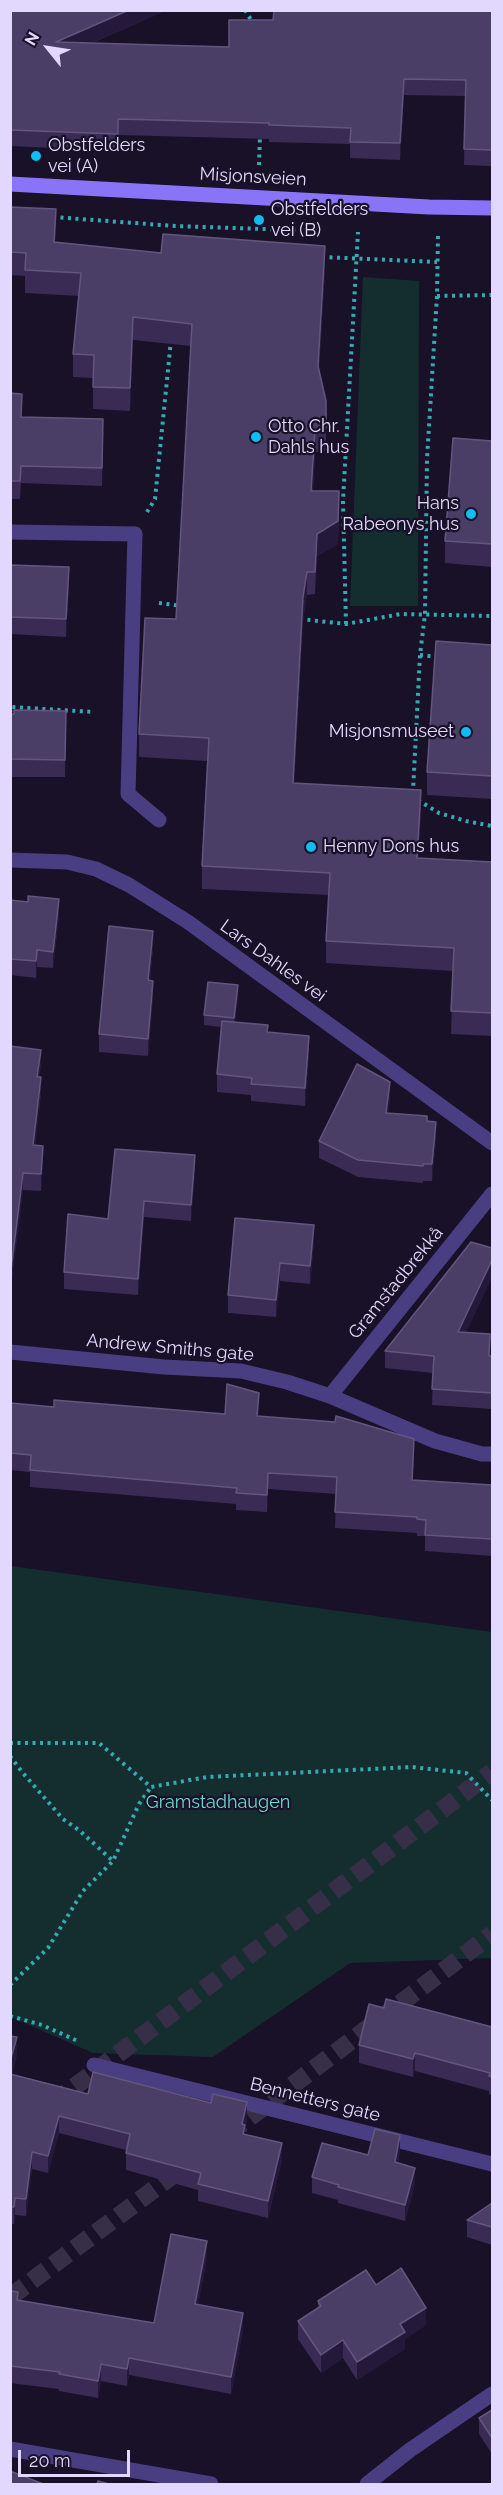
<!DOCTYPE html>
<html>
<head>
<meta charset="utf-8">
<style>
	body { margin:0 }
	#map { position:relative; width:503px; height:2495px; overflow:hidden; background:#181127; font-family:Raleway,sans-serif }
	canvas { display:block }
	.frame { position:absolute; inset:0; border:12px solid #e2d8fd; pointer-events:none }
	.north { position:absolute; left:18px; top:18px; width:60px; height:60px; -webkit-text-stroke:4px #181127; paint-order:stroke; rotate:300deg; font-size:16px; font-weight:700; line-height:24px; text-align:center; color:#e2d8fd }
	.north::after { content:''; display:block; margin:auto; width:21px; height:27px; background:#e2d8fd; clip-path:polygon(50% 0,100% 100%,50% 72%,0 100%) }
	.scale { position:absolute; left:18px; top:2450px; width:112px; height:27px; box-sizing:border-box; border:3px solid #e2d8fd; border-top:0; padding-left:8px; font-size:18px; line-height:21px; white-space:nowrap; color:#e2d8fd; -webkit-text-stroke:4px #181127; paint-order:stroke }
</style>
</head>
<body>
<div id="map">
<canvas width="503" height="2495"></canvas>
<div class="frame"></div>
<div class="north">N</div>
<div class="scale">20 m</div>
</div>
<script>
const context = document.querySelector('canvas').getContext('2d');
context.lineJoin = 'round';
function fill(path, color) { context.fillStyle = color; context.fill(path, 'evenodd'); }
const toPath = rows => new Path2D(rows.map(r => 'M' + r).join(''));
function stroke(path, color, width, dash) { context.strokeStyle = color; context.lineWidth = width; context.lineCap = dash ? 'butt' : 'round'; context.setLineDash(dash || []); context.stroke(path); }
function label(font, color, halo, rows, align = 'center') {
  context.font = font + ' Raleway,sans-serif'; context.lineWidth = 4.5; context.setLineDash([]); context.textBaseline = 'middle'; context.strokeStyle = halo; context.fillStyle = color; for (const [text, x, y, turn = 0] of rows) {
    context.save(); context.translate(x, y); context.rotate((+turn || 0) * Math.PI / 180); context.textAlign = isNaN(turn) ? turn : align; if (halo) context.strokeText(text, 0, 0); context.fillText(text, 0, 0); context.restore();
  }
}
fill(toPath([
	[363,277,419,281,418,606,350,606],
	[11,1566,492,1632,492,1958,350,1963,213,2057,93,2053,11,2017]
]), '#142e30');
stroke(toPath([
	[53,2103,492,1772],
	[228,2134,492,1934],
	[10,2297,184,2167]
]), '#362f47', 18, [18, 9]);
stroke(toPath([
	[245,10,253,23],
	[259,165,260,136],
	[53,217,175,226,321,231],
	[322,257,437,262],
	[437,296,492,295],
	[147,512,155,499,171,340],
	[159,603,182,606],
	[300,619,346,624,401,614,492,616],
	[346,624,343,501,358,232],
	[420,655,438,657],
	[10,713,11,707,94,712],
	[414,793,413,791,420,655,425,614,427,459,437,296,438,235],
	[418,800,439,813,466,821,492,826],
	[10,1743,99,1743,151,1787,207,1777,412,1767,466,1773,492,1800],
	[10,1756,22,1772,63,1819,80,1831,113,1861],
	[10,1985,48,1948,83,1891,113,1861,139,1804,151,1787],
	[10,2016,42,2025,80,2042]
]), '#36aab4', 4, [3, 4.5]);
stroke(toPath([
	[135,534,128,794,159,820]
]), '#4a3e83', 15);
stroke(toPath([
	[10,532,135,534],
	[10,860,67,862,96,869,129,885,188,922,492,1143],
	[10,1352,164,1367,241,1371,287,1382,330,1396,435,1441,482,1454,492,1454],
	[330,1396,492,1194],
	[94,2065,492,2164],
	[10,2449,211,2484],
	[367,2484,410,2450,492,2394]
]), '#4a3e83', 15);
stroke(toPath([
	[10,184,429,207,492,208]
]), '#8974f8', 15);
fill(toPath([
	[10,10,167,10,92,43,229,47,273,20,492,10,492,166,464,165,465,96,404,95,400,160,350,158,350,144,269,142,269,139,118,135,118,151,10,146],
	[10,207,56,232,55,242,325,269,319,371,326,401,326,451,315,452,313,491,339,514,338,544,317,556,315,594,307,595,303,619,294,784,421,813,418,858,492,862,492,1036,451,1034,453,971,326,963,326,941,329,895,202,889,202,866,207,761,139,757,139,734,176,619,191,346,133,340,130,411,93,409,93,378,73,377,73,354,79,296,25,293,25,276,10,275],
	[10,393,22,417,103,437,102,486,21,483,20,499,10,499],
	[492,441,492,567,445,563,445,541],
	[10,565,69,585,66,637,10,634],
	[492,645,492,799,427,795,427,772],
	[66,711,65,777,10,777,10,714],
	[10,900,59,916,53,968,37,967,36,978,10,975],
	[153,948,150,980,153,998,148,1056,99,1052,99,1034],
	[238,995,235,1022,309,1053,305,1106,251,1101,251,1095,217,1092,217,1074,221,1027,204,1025,204,1015],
	[10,1046,41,1066,39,1077,41,1094,35,1145,43,1163,41,1191,23,1190,10,1295],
	[390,1099,388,1114,427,1121,436,1139,432,1181,423,1181,423,1183,358,1177,319,1158,319,1141],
	[195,1172,191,1221,144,1217,138,1295,64,1289,64,1272,108,1219],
	[314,1243,310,1284,280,1281,276,1317,228,1313,228,1295],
	[492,1277,466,1332,490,1356,492,1356,492,1409,432,1405,433,1373,385,1368,385,1351],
	[10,1403,54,1407,225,1414,259,1410,258,1416,414,1455,413,1480,492,1485,492,1556,425,1551,425,1536,417,1536,417,1533,335,1528,336,1494,268,1489,267,1512,236,1510,236,1504,30,1487,30,1472,10,1470],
	[384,2008,492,2027,492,2095,489,2094,489,2091,415,2071,413,2077,359,2063,359,2045],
	[10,2036,17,2054,12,2074,88,2094,247,2119,245,2129,245,2134,282,2160,268,2218,198,2201,198,2190,126,2170,126,2150,59,2133,48,2173,32,2169,26,2216,15,2215,14,2224,10,2224],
	[400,2151,398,2163,415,2184,405,2221,338,2203,338,2200,312,2193,312,2177,368,2155],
	[492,2203,492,2245,467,2237,467,2220],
	[207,2258,198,2305,243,2330,231,2394,129,2375,127,2386,101,2381,98,2398,59,2391,59,2389,10,2383,10,2291,18,2300,154,2323],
	[376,2285,426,2325,405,2339,405,2349,357,2380,343,2358,321,2373,298,2339,298,2321,318,2309,318,2301],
	[492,2410,492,2454,479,2434,479,2418]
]), '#392b54');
fill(toPath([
	[129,10,167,10,56,58,56,42],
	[404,79,404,95,400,160,400,143],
	[56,209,56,232,54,264,54,242],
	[325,246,325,269,318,389,318,366],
	[133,317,133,340,130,411,130,388],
	[315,430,315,452,311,513,311,491],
	[339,491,338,544,317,556,315,594,317,534],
	[69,567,69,585,66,637,66,619],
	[307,572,307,595,303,619,293,806,293,783,303,597],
	[421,790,421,813,417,881,417,858],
	[59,899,59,916,53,968,53,952],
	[153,931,153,948,148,998,148,980],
	[37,950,37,967,36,978,36,961],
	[153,981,153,998,148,1056,148,1039],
	[238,985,238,995,234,1028,234,1018],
	[309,1036,309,1053,305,1106,305,1088],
	[41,1050,41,1066,37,1094,37,1077],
	[41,1077,41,1094,33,1162,33,1145],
	[390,1082,390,1099,386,1130,386,1113],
	[436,1122,436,1139,432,1181,432,1164],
	[43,1146,43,1163,41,1191,41,1174],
	[195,1155,195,1172,191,1221,191,1205],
	[23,1173,23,1190,10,1295,10,1278],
	[144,1201,144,1217,138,1295,138,1279],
	[314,1225,314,1243,310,1284,310,1266],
	[492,1260,492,1277,458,1349,458,1332],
	[280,1263,280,1281,276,1317,276,1300],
	[259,1393,259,1410,257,1433,257,1416],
	[268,1473,268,1489,267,1512,267,1495],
	[17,2037,17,2054,10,2079,10,2062],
	[415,2053,415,2071,413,2077,413,2059],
	[247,2102,247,2119,245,2129,245,2142,243,2151,242,2124],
	[59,2116,59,2133,48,2173,48,2156],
	[400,2135,400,2151,395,2178,395,2162],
	[282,2143,282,2160,268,2218,268,2201],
	[32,2152,32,2169,26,2216,26,2199],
	[415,2168,415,2184,405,2221,405,2205],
	[15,2198,15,2215,14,2224,14,2207],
	[207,2241,207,2258,195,2321,195,2304],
	[426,2308,426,2325,405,2339,405,2349,357,2380,357,2362,400,2324],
	[243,2313,243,2330,231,2394,231,2377],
	[343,2340,343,2358,321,2373,321,2355],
	[129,2358,129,2375,127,2386,127,2369],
	[101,2364,101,2381,98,2398,98,2381]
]), '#24193a');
const building = toPath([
	[10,10,129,10,56,42,229,47,229,20,273,20,274,10,492,10,492,150,464,149,466,80,404,79,400,143,350,142,351,128,269,125,269,123,118,119,118,134,10,130,10,10],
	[10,207,56,209,54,242,161,253,163,234,325,246,318,366,326,401,326,428,315,430,311,491,339,491,338,521,317,534,315,572,307,572,303,597,293,783,421,790,417,858,492,862,492,1013,451,1011,454,948,326,941,330,873,202,866,209,738,139,734,145,618,176,619,192,324,133,317,130,388,93,387,94,355,73,354,81,273,25,270,26,253,10,252,10,207],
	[10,393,22,394,21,417,103,419,102,468,21,466,20,481,10,481,10,393],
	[453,438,492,441,492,544,445,541,453,438],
	[10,565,69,567,66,619,10,617,10,565],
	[436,641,492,645,492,776,427,772,436,641],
	[14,710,66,711,65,760,10,759,10,714,14,714,14,710],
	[28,896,59,899,53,952,37,950,36,961,10,959,10,900,28,902,28,896],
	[109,926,153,931,148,980,153,981,148,1039,99,1034,109,926],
	[208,982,238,985,234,1018,204,1015,208,982],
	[222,1021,268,1025,267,1032,309,1036,305,1088,251,1084,252,1078,217,1074,222,1021],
	[10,1046,41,1050,37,1077,41,1077,33,1145,43,1146,41,1174,23,1173,10,1278,10,1046],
	[357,1064,390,1082,386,1113,427,1116,427,1121,436,1122,432,1164,423,1164,423,1166,358,1160,319,1141,357,1064],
	[115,1149,195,1155,191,1205,144,1201,138,1279,64,1272,68,1214,108,1219,115,1149],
	[235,1218,314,1225,310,1266,280,1263,276,1300,228,1295,235,1218],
	[471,1242,492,1248,492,1260,458,1332,490,1334,489,1356,492,1356,492,1393,432,1389,434,1356,385,1351,471,1242],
	[227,1384,259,1393,257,1416,335,1422,336,1416,414,1439,412,1480,492,1485,492,1539,425,1535,426,1520,417,1519,417,1517,335,1512,337,1477,268,1473,267,1495,236,1493,237,1488,30,1470,31,1455,10,1453,10,1403,54,1407,54,1400,225,1414,227,1384],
	[386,1999,492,2027,492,2077,489,2076,490,2073,415,2053,413,2059,359,2045,369,2004,384,2008,386,1999],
	[10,2036,17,2037,10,2062,10,2036],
	[93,2072,211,2103,213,2094,247,2102,242,2124,245,2125,243,2134,282,2143,268,2201,198,2184,201,2173,126,2153,130,2134,59,2116,48,2156,32,2152,26,2199,15,2198,14,2207,10,2207,10,2074,88,2094,93,2072],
	[375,2129,400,2135,395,2162,415,2168,405,2205,338,2187,339,2185,312,2177,322,2143,368,2155,375,2129],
	[492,2203,492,2227,467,2220,492,2203],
	[171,2234,207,2241,195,2304,243,2313,231,2377,129,2358,127,2369,101,2364,98,2381,59,2374,60,2372,10,2366,10,2291,18,2292,17,2300,154,2323,171,2234],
	[401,2268,426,2308,400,2324,405,2332,357,2362,343,2340,321,2355,298,2321,321,2306,318,2301,366,2270,376,2285,401,2268],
	[492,2410,492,2438,479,2418,492,2410],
	[10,2471,43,2484,10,2484,10,2471],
	[98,2481,109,2484,97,2484,98,2481]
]);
fill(building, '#4b3e66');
stroke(building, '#63567e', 1.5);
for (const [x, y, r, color] of [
	[36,156,6,"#0ebdf4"],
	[259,220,6,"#0ebdf4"],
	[256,437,6,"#0ebdf4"],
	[471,514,6,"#0ebdf4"],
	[466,732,6,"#0ebdf4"],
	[311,847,6,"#0ebdf4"]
]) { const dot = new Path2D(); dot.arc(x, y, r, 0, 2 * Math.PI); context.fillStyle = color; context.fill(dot); stroke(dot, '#181127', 2); }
label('18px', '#e2d8fd', '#181127', [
	["Obstfelders",48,146],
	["vei (A)",48,167],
	["Obstfelders",271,210],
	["vei (B)",271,231],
	["Otto Chr.",268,427],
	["Dahls hus",268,448],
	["Hans",459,504,"right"],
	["Rabeonys hus",459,525,"right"],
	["Misjonsmuseet",454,732,"right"],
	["Henny Dons hus",323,847]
], 'left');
label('18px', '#e2d8fd', '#181127', [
	["Misjonsveien",253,177,3],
	["Lars Dahles vei",273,961,36],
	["Gramstadbrekkå",396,1283,-51],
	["Andrew Smiths gate",170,1348,5],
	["Bennetters gate",315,2100,14]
]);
label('18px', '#67dbcd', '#181127', [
	["Gramstadhaugen",218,1803]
]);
</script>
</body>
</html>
